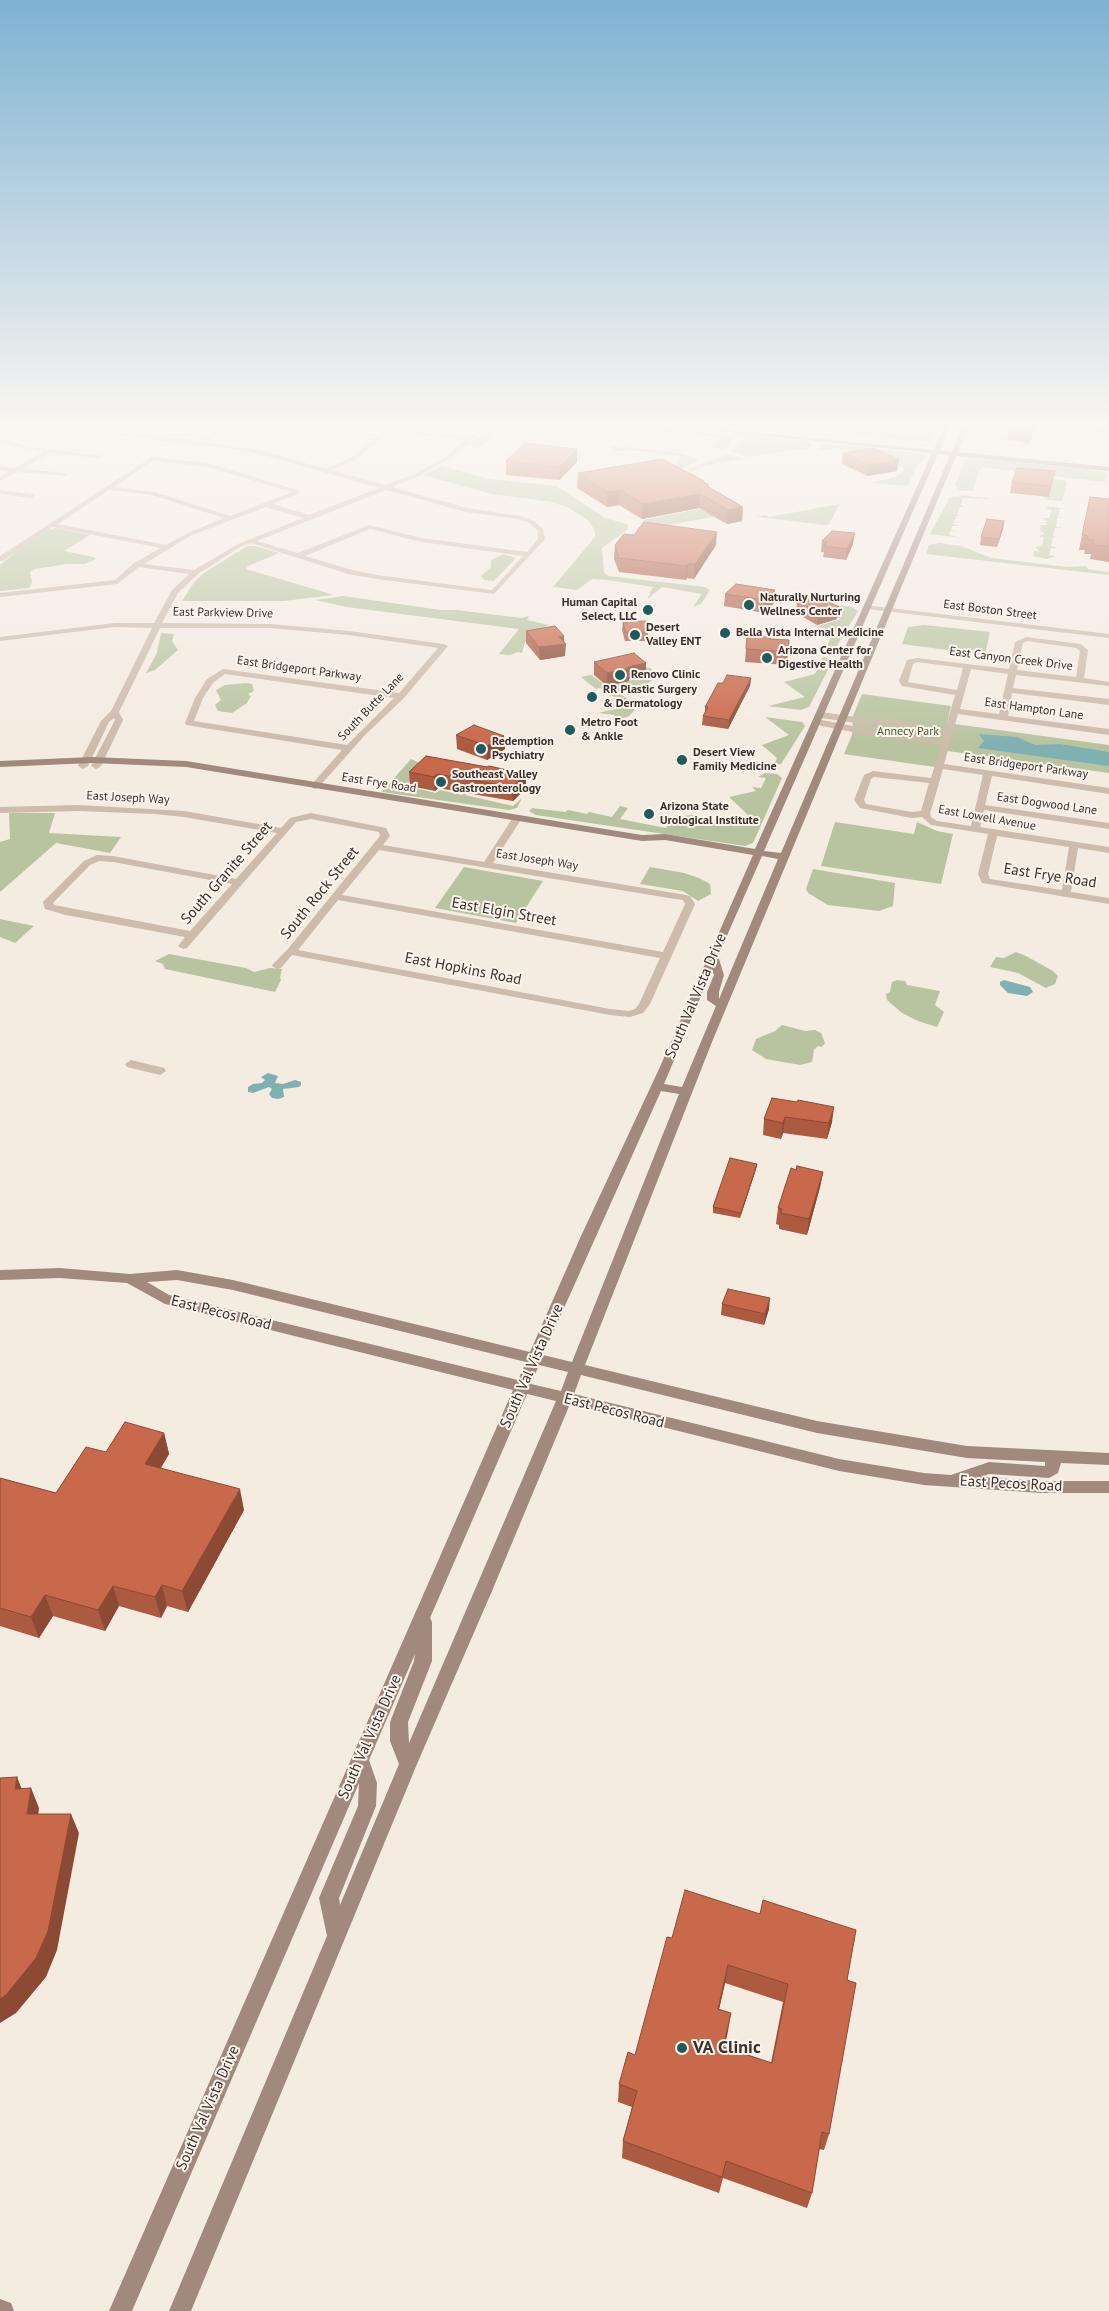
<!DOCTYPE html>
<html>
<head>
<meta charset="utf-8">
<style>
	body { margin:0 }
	canvas { display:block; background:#f4ebe1 }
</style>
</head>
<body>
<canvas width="1109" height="2311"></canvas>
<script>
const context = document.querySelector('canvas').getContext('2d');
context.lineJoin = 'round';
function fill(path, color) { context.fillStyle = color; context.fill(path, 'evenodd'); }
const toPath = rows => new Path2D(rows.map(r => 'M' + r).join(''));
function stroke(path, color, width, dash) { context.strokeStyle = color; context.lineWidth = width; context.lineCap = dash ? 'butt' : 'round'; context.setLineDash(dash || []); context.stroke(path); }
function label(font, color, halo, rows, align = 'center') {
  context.font = font + ' "PT Sans",sans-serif'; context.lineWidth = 4; context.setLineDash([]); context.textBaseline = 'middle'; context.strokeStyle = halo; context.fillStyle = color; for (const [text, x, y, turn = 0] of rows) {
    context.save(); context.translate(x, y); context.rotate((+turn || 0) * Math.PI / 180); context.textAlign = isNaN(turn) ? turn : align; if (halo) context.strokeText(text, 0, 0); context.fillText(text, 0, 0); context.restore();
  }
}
fill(toPath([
	[496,423,534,423,523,424,516,433,494,434,482,445,487,446,485,447,469,445],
	[621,424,674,428,734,437,726,449,720,449,713,446,719,437,619,427],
	[921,425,935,426,936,431,931,441,896,440,848,435,852,429,855,428,855,430,877,431,872,437,874,437,878,432,915,436],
	[752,436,807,442,812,444,807,450,799,449,748,457,731,451,746,437],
	[828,444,919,453,924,455,925,457,917,465,908,486,870,483,896,477,905,470,897,464,901,463,886,456,837,448,817,451,822,445],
	[615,446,681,453,699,460,681,469,672,468,680,458,679,456,629,450,613,452,615,449,610,448],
	[728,454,742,459,695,467,698,469,690,472,699,477,691,479,685,475,691,468],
	[970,458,1080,468,1107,473,1105,482,1028,473,1030,464,1026,473,983,467,980,469,972,491,961,491,955,485,965,460],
	[441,466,490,479,556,486,604,517,628,525,628,529,602,548,604,572,608,576,705,587,710,590,701,604,693,607,702,594,662,587,649,598,647,598,651,594,649,593,654,587,607,580,592,579,577,590,553,587,595,537,595,531,589,521,569,508,552,502,492,494,423,475],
	[1053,479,1067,481,1062,501,1045,500,1047,499,1042,498,1049,494],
	[959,495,989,498,991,499,963,498,961,505,966,507,960,507,957,515,962,516,956,516,953,524,959,526,952,526,951,530,957,531,950,531,949,535,963,538,930,534,950,497,963,496],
	[840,504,829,524,826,525,757,517,765,515,769,517],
	[720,505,714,517,655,527,643,520],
	[1046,506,1067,509,1060,509,1058,517,1065,518,1057,518,1056,527,1062,528,1055,528,1053,536,1060,538,1053,537,1051,546,1058,548,1051,548,1049,555,1056,556,1047,559,1033,556,1034,551,1041,552,1035,547,1042,546,1044,537,1038,536,1045,534,1040,530,1041,525,1048,525,1045,522,1048,522,1043,518,1049,518,1052,510,1046,509],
	[56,528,90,535,64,551,93,557,96,558,94,560,85,564,67,564,35,569,30,572,32,582,29,588,0,591,0,565,17,551,49,530],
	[939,543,961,546,991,558,1068,567,1086,566,1088,569,1109,572,1109,575,926,554,929,545],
	[247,546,255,546,279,553,248,566,246,569,334,595,284,601,182,601,195,581,204,573],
	[503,554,516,558,494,581,484,580,481,576,491,567,491,560],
	[343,596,441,610,456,610,522,618,529,616,527,620,549,625,539,630,556,638,525,642,522,653,518,652,510,655,499,654,519,629,347,607,315,600],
	[800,601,852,607,858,611,835,649,825,652,832,634,818,626,841,619],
	[924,625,990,632,985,655,902,644,908,627],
	[161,633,174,634,172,641,178,650,155,670,146,673,157,653],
	[823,657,833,660,809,707,801,710,768,706,805,697,784,682,815,674],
	[636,665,650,668,655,672,656,676,649,683,619,690,619,693,636,705,634,711,629,716,621,719,613,718,615,715,598,713,629,706,600,688,596,689,581,677,591,675,608,687,649,675],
	[246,683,252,684,254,691,248,694,251,696,247,703,232,713,218,711,215,705,221,700,216,690,225,685],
	[862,694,951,706,947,723,1109,745,1109,773,940,750,935,767,844,754,852,735,853,716],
	[765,717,802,722,805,726,781,764,774,765,777,758,762,745,789,735],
	[411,759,426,766,405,786,436,793,440,790,462,795,477,780,479,781,465,795,513,806,522,798,517,808,509,810,382,792],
	[765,773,777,774,782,778,753,843,745,846,536,815,529,811,532,808,565,812,568,810,587,814,589,812,612,817,620,806,628,808,620,819,666,828,674,817,693,815,707,825,749,816,729,797,756,791,752,787,761,788,766,778,758,777],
	[9,813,55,813,49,833,121,837,110,853,56,843,0,892,0,842,10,839],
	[835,822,914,834,917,822,937,831,953,834,941,884,821,866],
	[464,867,543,881,516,923,435,908],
	[650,867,684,873,699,878,710,884,711,894,698,901,683,891,640,884],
	[813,869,895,883,893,906,879,911,828,905,808,893,806,889],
	[0,919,34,926,15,943,0,937],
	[1016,952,1026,956,1053,971,1058,976,1055,984,1046,988,1018,973,990,967,996,957,1004,958],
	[169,954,246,968,254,972,270,968,282,969,280,977,281,980,275,992,165,969,163,964,155,961],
	[897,980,905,981,907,985,940,991,935,1005,944,1012,937,1027,918,1021,902,1013,887,1000,886,994,890,992,892,982],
	[782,1025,805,1031,815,1030,821,1033,825,1043,822,1047,818,1046,814,1050,812,1062,800,1065,766,1059,752,1050,756,1039,775,1031]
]), '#b8c4a0');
fill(toPath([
	[979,734,1017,737,1035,745,1060,744,1109,752,1109,766,978,748,984,741],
	[1004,980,1030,987,1033,992,1027,996,1008,993,1000,985,1000,982],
	[268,1073,278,1076,275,1083,283,1084,295,1080,301,1082,301,1085,299,1087,283,1089,284,1097,278,1099,272,1098,269,1094,272,1089,269,1087,253,1093,248,1092,248,1087,253,1084,262,1083,265,1080,261,1077]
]), '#7fb0b2');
fill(toPath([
	[41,423,109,431,125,423,132,423,117,432,200,441,228,423,235,423,207,442,260,450,326,469,352,457,383,431,317,423,336,423,469,437,490,423,497,423,482,432,451,458,419,476,392,487,467,508,520,516,534,521,543,529,545,539,494,594,377,579,348,574,251,543,242,546,198,574,178,593,162,623,270,624,349,631,444,644,448,646,404,698,365,735,318,788,315,789,312,788,312,784,342,750,186,725,185,723,195,698,207,679,223,669,399,693,438,648,349,635,270,628,160,628,119,712,123,720,101,766,96,769,91,766,115,720,114,718,109,722,88,766,83,769,78,766,101,721,111,711,152,628,115,627,0,641,0,637,115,623,154,623,172,590,189,574,139,567,117,584,0,597,0,593,115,580,134,563,161,548,53,527,3,561,0,561,0,556,152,457,209,463,300,491,300,493,273,504,309,515,379,488,259,454,233,449,41,427,0,434,0,430,41,423],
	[390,432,465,440,447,456,415,474,385,485,332,470,356,459,390,432],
	[153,461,208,467,292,492,230,516,155,492,114,487,153,461],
	[109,490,152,495,224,518,188,533,166,545,58,524,109,490],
	[386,490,466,512,517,519,530,523,538,531,538,539,527,552,421,538,369,525,298,553,257,541,386,490],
	[266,507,303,518,238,544,194,570,144,564,192,535,266,507],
	[370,529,421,542,523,556,492,590,377,575,352,570,305,556,370,529],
	[225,674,394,698,347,745,194,721,203,698,213,683,225,674],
	[0,439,30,447,102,456,99,458,50,453,23,469,65,473,67,476,17,472,0,481,0,476,9,471,0,470,0,466,15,468,43,452,0,443,0,439],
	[0,490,32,494,35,496,32,498,0,494,0,490],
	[865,605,1109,634,1109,638,868,609,865,609,865,605],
	[1026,637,1081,644,1088,650,1084,678,1109,682,1109,686,1016,675,1013,688,1109,699,1109,705,1012,693,1008,716,1109,729,1109,735,958,714,944,764,1109,788,1109,794,992,776,985,805,1109,823,1109,829,984,810,980,827,1109,847,1109,853,1078,848,1071,892,1109,898,1109,904,982,883,978,874,988,834,931,825,922,817,912,818,860,808,854,800,864,775,873,771,931,778,941,745,868,735,817,725,813,722,817,719,868,729,942,740,944,735,895,725,856,723,821,718,817,715,821,712,856,717,895,719,945,730,955,695,902,686,899,681,907,660,917,658,1009,669,1015,642,1026,637],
	[1027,641,1076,648,1080,651,1076,677,1017,670,1023,643,1027,641],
	[917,662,963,668,957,690,908,682,913,664,917,662],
	[971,669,1008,674,999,714,960,709,971,669],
	[943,769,983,775,971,826,937,821,931,817,930,814,943,769],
	[874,777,929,783,921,811,912,812,866,804,864,800,871,779,874,777],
	[997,836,1069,847,1062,890,990,879,988,874,997,836],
	[79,805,184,811,281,828,290,818,311,813,386,828,390,836,383,845,484,862,514,816,517,815,522,818,493,863,686,895,690,896,695,904,650,1004,643,1013,630,1017,610,1015,292,955,281,968,277,969,272,966,273,964,287,950,380,836,379,832,311,819,296,822,187,948,183,949,178,946,185,937,66,915,45,909,43,902,84,861,97,855,113,856,236,879,277,833,184,817,154,814,79,811,0,813,0,807,79,805],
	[379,850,669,898,683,900,685,904,663,952,342,895,379,850],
	[99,861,113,862,232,884,190,931,54,905,53,903,90,865,99,861],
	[338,900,660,958,639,1004,635,1009,629,1011,610,1009,298,950,338,900],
	[131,1060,164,1068,166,1071,160,1075,127,1067,125,1064,131,1060]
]), '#cdbbac');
fill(toPath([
	[639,423,659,423,934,450,946,423,952,423,940,450,952,452,964,423,970,423,958,452,1109,467,1109,471,956,456,712,1042,585,1365,817,1421,967,1446,1109,1453,1109,1465,1061,1463,1058,1473,1049,1478,989,1474,981,1477,1041,1481,1109,1481,1109,1493,1041,1493,924,1485,839,1471,570,1404,492,1591,417,1764,191,2311,169,2311,327,1936,319,1898,358,1806,359,1783,132,2311,109,2311,513,1390,165,1304,127,1283,60,1278,0,1280,0,1270,60,1268,130,1274,177,1270,233,1280,530,1352,581,1236,659,1069,753,855,665,840,642,841,186,767,92,763,0,767,0,761,92,757,186,761,642,835,665,834,755,849,932,453,639,423],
	[938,454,950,455,781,853,764,851,938,454],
	[762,856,778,859,719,999,719,992,724,975,718,956,762,856],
	[712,970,714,975,707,992,707,1000,716,1006,682,1087,664,1084,712,970],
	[661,1091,679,1094,572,1362,543,1355,661,1091],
	[177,1280,233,1290,526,1362,518,1380,169,1295,147,1282,177,1280],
	[539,1365,568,1372,561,1391,531,1384,539,1365],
	[581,1375,817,1433,967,1458,1045,1462,1045,1466,989,1462,951,1475,924,1473,839,1459,574,1394,581,1375],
	[527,1394,556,1401,409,1743,408,1722,432,1661,432,1622,430,1618,527,1394],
	[415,1654,414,1661,390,1722,390,1741,399,1764,340,1905,339,1898,376,1806,377,1783,369,1760,415,1654],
	[0,2299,11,2303,14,2311,0,2311,0,2299]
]), '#a18a7d');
fill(toPath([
	[1010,423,1036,423,1029,444,1007,439,1009,428],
	[1091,423,1104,423,1102,432,1089,430],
	[577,449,577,462,559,480,506,475,506,461],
	[843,453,899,460,897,471,867,476,842,464],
	[1055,471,1049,497,1010,493,1012,482],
	[578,473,704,482,709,487,743,507,742,521,727,524,699,508,642,519,619,505,607,507,577,488],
	[1090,497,1109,499,1109,562,1090,559,1091,554,1084,554,1085,550,1079,550],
	[1004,521,1003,529,997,547,980,545,981,537],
	[822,541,853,544,846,560,823,557,824,552,821,552],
	[615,545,716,545,694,579,687,578,686,580,619,572,614,559],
	[775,590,774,603,764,613,724,606,725,594],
	[797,601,837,619,817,625,796,613],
	[623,622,648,632,648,641,625,641,622,630],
	[526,631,564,636,565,656,540,660,526,643],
	[747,636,770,639,789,640,787,665,745,662],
	[594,662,646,663,646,676,629,679,629,681,607,686,594,675],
	[751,678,750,686,728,729,702,725,703,716,705,713,705,707,723,683],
	[456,735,505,749,487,760,457,749],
	[426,756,526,788,513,801,438,788,435,791,410,786,409,772],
	[772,1098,832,1122,827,1139,783,1133,781,1139,763,1135,764,1119],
	[757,1164,756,1169,740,1218,713,1213,713,1207],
	[796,1170,823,1172,820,1187,807,1235,779,1229,779,1225,776,1224,778,1208],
	[722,1304,769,1309,764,1325,721,1315],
	[164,1433,169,1454,161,1468,244,1510,188,1612,167,1606,161,1618,119,1606,105,1631,53,1616,39,1638,0,1626,0,1478,56,1493,106,1452],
	[672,1938,847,1980,829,2134,824,2150,819,2149,812,2193,807,2208,723,2178,719,2193,622,2158,623,2141,632,2107,618,2102,619,2084,635,2055],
	[725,1983,783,2002,771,2063,724,2047,728,2031,719,2009]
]), '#ac5a40');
fill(toPath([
	[1035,423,1036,423,1029,444,1031,433],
	[577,449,577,462,559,480,559,467],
	[899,460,897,471,867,476,868,465],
	[620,490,619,505,607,507,607,492],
	[700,494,699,508,642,519,643,504],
	[743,507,742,521,727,524,728,510],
	[1004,521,1003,529,997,547,999,539],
	[717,532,716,545,694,579,695,564],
	[855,533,853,544,846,560,847,549],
	[688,564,687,578,686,580,687,566],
	[775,590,774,603,764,613,765,600],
	[839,607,837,619,817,625,818,612],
	[564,636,564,644,566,644,565,656,540,660,539,647,559,637],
	[646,663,646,676,629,679,629,681,607,686,607,673,628,667],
	[751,678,750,686,728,729,729,720],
	[504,736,505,749,487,760,487,746],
	[437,774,438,788,435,791,434,777],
	[526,774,526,788,513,801,512,787],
	[834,1107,832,1122,827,1139,829,1123],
	[785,1117,783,1133,781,1139,783,1123],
	[757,1164,756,1169,740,1218,741,1213],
	[823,1172,820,1187,807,1235,809,1219],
	[770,1298,769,1309,764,1325,765,1314],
	[164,1433,169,1454,150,1485,145,1464],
	[240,1489,244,1510,188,1612,182,1591],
	[162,1585,167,1606,161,1618,155,1597],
	[113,1586,119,1606,105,1631,98,1610],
	[45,1595,53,1616,39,1638,31,1617],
	[17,1777,25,1797,15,1789],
	[31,1788,39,1808,36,1833,27,1814],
	[71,1814,79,1833,57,1950,46,1977,16,2013,0,2023,0,1999],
	[728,1965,725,1983,715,2027,718,2009],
	[731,2013,728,2031,720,2064,723,2047]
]), '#8c4a34');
const building = toPath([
	[1010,423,1035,423,1031,433,1009,428,1010,423],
	[1091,423,1104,423,1104,425,1091,423],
	[525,443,577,449,559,467,506,461,525,443],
	[874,448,899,460,868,465,843,453,874,448],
	[662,459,704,481,702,481,709,485,707,486,743,507,728,510,700,494,643,504,620,490,607,492,578,473,662,459],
	[1017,468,1055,471,1051,486,1012,482,1017,468],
	[1090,497,1109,499,1109,546,1093,545,1094,540,1087,539,1088,536,1082,535,1090,497],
	[987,519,1004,521,999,539,981,537,987,519],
	[644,522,717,532,695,564,688,564,687,566,619,558,615,545,624,534,634,535,644,522],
	[832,531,855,533,847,549,824,546,827,542,822,541,832,531],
	[736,584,775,590,765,600,725,594,736,584],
	[817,596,839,607,818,612,797,601,817,596],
	[646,621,648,632,625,632,623,622,646,621],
	[555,626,564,636,559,637,566,644,539,647,526,631,555,626],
	[747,636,770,637,770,639,789,640,788,652,746,649,747,636],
	[634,653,646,663,628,667,630,668,607,673,594,662,634,653],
	[727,675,751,678,729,720,703,716,708,707,705,707,718,683,723,683,727,675],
	[474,725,504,736,487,746,456,735,474,725],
	[426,756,487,767,489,766,526,774,512,787,437,774,434,777,409,772,426,756],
	[772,1098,797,1102,798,1100,834,1107,829,1123,785,1117,783,1123,764,1119,772,1098],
	[730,1158,757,1164,741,1213,713,1207,730,1158],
	[797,1166,823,1172,809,1219,781,1213,782,1209,778,1208,791,1168,796,1170,797,1166],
	[728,1289,770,1298,765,1314,722,1304,728,1289],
	[125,1422,164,1433,145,1464,240,1489,182,1591,162,1585,155,1597,113,1586,98,1610,45,1595,31,1617,0,1608,0,1478,56,1493,86,1447,106,1452,125,1422],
	[17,1777,15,1789,31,1788,27,1814,71,1814,48,1931,36,1958,6,1995,0,1999,0,1778,17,1777],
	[685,1890,760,1914,763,1900,856,1930,847,1980,856,1983,829,2134,822,2132,812,2193,726,2161,722,2177,623,2141,637,2091,619,2084,628,2052,635,2055,667,1937,672,1938,685,1890],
	[728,1965,788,1984,772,2063,723,2047,731,2013,718,2009,728,1965]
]);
fill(building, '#c8694b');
stroke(building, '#8c4a34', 1);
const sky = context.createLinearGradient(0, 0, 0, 746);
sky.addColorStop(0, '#7eb2d2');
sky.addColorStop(0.57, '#faf6f2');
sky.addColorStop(1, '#faf6f200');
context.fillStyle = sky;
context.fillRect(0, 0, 1109, 746);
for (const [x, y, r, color] of [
	[749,605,6,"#1f5a5e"],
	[648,610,6,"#1f5a5e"],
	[725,633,6,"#1f5a5e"],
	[635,635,6,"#1f5a5e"],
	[767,658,6,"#1f5a5e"],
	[620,675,6,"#1f5a5e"],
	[592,697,6,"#1f5a5e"],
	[570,730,6,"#1f5a5e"],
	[481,749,6,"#1f5a5e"],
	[682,760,6,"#1f5a5e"],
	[441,782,6,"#1f5a5e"],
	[649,814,6,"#1f5a5e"],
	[682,2048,6,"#1f5a5e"]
]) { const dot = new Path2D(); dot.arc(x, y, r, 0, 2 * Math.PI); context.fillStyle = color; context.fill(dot); stroke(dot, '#fbf5ee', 2); }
label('bold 12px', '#3b302b', '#fbf5ee', [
	["Naturally Nurturing",760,598],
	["Wellness Center",760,612],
	["Human Capital",637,603,"right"],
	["Select, LLC",637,617,"right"],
	["Desert",646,628],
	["Valley ENT",646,642],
	["Bella Vista Internal Medicine",736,633],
	["Arizona Center for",778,651],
	["Digestive Health",778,665],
	["Renovo Clinic",631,675],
	["RR Plastic Surgery",603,690],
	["& Dermatology",603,704],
	["Metro Foot",581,723],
	["& Ankle",581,737],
	["Redemption",492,742],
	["Psychiatry",492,756],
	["Desert View",693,753],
	["Family Medicine",693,767],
	["Southeast Valley",452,775],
	["Gastroenterology",452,789],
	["Arizona State",660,807],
	["Urological Institute",660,821]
], 'left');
label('12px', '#3b302b', '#fbf5ee', [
	["East Boston Street",990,610,7],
	["East Parkview Drive",223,613,1],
	["East Canyon Creek Drive",1011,659,7],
	["East Bridgeport Parkway",299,669,8],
	["South Butte Lane",371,707,-46],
	["East Hampton Lane",1034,709,8],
	["East Bridgeport Parkway",1026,766,8],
	["East Frye Road",379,783,9],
	["East Joseph Way",128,798,3],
	["East Dogwood Lane",1047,804,8],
	["East Lowell Avenue",987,818,10],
	["East Joseph Way",537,860,9]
]);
label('12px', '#4a5a2e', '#fbf5ee', [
	["Annecy Park",908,732]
]);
label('15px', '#3b302b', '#fbf5ee', [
	["South Granite Street",227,873,-49],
	["East Frye Road",1050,876,9],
	["South Rock Street",320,893,-51],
	["East Elgin Street",504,912,10],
	["East Hopkins Road",463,969,11],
	["South Val Vista Drive",696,996,-67],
	["East Pecos Road",221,1313,14],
	["South Val Vista Drive",532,1366,-66],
	["East Pecos Road",614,1411,14],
	["East Pecos Road",1011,1484,3],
	["South Val Vista Drive",370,1737,-66],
	["South Val Vista Drive",208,2108,-66]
]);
label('bold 18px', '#3b302b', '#fbf5ee', [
	["VA Clinic",693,2048]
], 'left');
</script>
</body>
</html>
